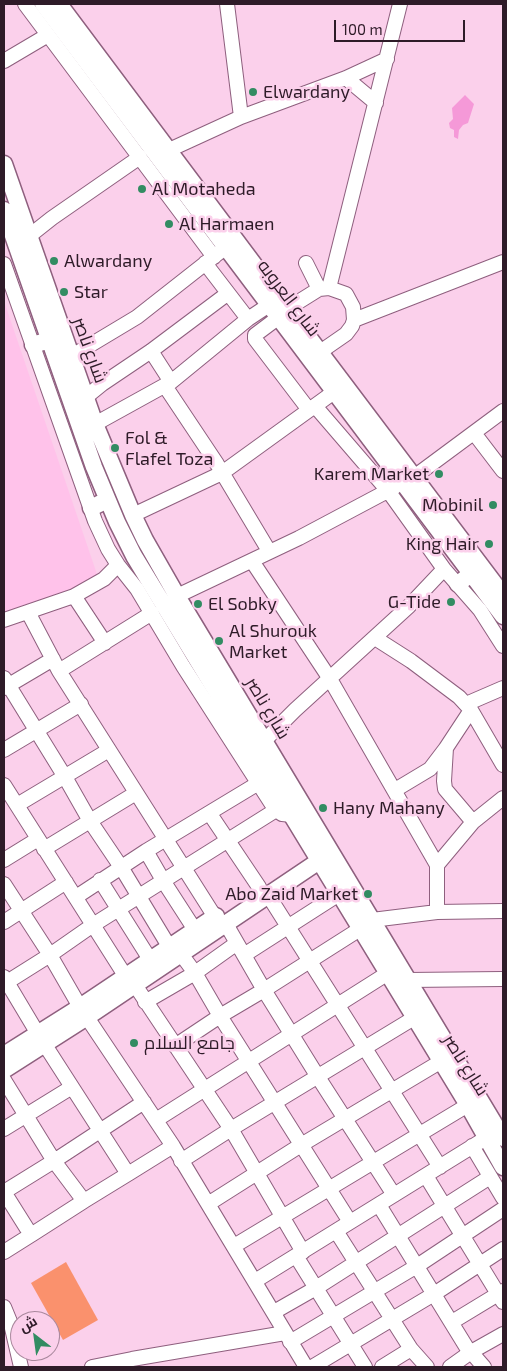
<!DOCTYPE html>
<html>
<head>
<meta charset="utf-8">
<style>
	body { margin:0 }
	#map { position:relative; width:507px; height:1371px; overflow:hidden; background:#fbd0eb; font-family:"Exo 2",Cairo,sans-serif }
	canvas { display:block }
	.frame { position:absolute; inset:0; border:5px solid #2e1b28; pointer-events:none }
	.north { position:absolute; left:10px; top:1311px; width:50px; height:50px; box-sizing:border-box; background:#fbd0eb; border:1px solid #a9889d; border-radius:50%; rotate:330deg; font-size:14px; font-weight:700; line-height:20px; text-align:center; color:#2e1b28 }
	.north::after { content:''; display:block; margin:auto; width:18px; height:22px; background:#328c62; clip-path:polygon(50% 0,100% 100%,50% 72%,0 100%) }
	.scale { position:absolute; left:334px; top:20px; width:131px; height:22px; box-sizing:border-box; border:2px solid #2e1b28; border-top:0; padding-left:6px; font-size:15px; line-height:18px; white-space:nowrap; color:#2e1b28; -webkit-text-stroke:4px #fbd0eb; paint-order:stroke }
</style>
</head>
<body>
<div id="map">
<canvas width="507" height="1371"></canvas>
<div class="frame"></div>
<div class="north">ش</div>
<div class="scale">100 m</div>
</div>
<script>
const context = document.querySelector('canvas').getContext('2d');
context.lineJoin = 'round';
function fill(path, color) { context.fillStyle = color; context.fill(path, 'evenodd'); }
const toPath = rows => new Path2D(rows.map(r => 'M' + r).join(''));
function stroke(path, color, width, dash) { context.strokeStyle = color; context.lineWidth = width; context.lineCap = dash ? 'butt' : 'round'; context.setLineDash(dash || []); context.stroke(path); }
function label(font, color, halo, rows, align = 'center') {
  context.font = font + ' "Exo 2",Cairo,sans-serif'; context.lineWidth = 5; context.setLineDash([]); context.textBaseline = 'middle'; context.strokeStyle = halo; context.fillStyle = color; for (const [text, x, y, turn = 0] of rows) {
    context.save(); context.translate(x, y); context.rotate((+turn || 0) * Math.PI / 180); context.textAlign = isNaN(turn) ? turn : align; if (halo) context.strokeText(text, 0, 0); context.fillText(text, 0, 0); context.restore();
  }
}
fill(toPath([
	[4,301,99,580,4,612]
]), '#ffc2ea');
fill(toPath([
	[66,1262,98,1320,63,1340,31,1283]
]), '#fa916d');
fill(toPath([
	[465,95,474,104,468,123,463,125,459,130,458,139,454,137,454,130,450,128,449,123,453,119,452,108]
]), '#f599d8');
const minor = toPath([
	[25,4,214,257],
	[227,4,241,117],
	[4,61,48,35],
	[346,78,376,103],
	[169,150,241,117,346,78,387,59],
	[28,237,52,218,140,157],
	[205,263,248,319],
	[306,263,319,289],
	[4,264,95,521,108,549,118,565,137,589,183,666,271,803,276,810,282,814,292,815],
	[329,288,400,4],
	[287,309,319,289,329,288,346,294,353,307,354,320,352,326,346,334,320,352],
	[279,317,255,335,255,339,309,410],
	[354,320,503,262],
	[151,351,171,382],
	[72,356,137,317,221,251],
	[165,386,217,464,269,551],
	[86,397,102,384,151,351,227,294],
	[315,406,389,492,444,569,480,610,503,646],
	[95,424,171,382,248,319,269,305],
	[474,433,503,471],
	[414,477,503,411],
	[133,515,222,473,334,392],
	[252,561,330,679,437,865],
	[74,596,105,643],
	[177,596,299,538,395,487],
	[28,612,59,671,215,917],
	[4,620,74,596,104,579,118,565],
	[375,638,411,661,459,697,471,710,503,765],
	[59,671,152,613],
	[4,678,65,777,90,821,121,867,170,948],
	[4,688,53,659],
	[466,704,503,688],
	[264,741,295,710,409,606,444,569],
	[446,748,471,710],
	[4,750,81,704],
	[4,785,93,925,50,955,80,1007,173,1146,306,1367],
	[395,790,430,769,446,748,444,781,445,789,473,822,503,798],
	[17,805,109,750],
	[210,814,259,887],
	[44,849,136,793],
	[146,851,164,882,195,930],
	[4,860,38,839],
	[100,880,151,961],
	[4,884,50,955,4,984],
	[268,895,440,1167],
	[76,897,146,851,257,784],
	[437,912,503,911],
	[372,920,437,912,437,865,473,822],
	[4,922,66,882],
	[226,924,264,990,318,1077,394,1195],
	[181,954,195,973,220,1016,350,1222],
	[244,955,339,894],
	[4,977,38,1034],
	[126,977,93,925,276,810],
	[408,980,503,979],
	[135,985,231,1129,303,1252],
	[145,1002,195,973,237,943],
	[175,1046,220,1016,264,990,360,929],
	[4,1080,54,1161,84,1201,128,1174,72,1087],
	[156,1120,396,968],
	[4,1129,72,1087,45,1045],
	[472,1146,503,1198],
	[181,1161,231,1129,414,1018],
	[128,1174,173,1146],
	[426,1176,503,1302],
	[4,1192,54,1161,144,1102],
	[4,1192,31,1235,4,1252],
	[208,1204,301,1145,440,1062],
	[379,1205,470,1353],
	[336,1231,411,1349,427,1367],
	[31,1235,84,1201],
	[234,1246,468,1105],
	[296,1256,365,1367],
	[255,1281,486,1138],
	[4,1307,11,1324,21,1367],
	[274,1312,316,1288,490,1177],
	[452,1322,503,1291],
	[290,1342,417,1266,503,1209],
	[471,1352,484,1367],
	[92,1367,132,1359,285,1333],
	[312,1367,434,1294,503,1249],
	[382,1367,411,1349],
	[450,1367,471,1352,503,1334]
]);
const major = toPath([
	[43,4,503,616],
	[59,4,279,298,503,595],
	[4,164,95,424,133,515,145,540,177,596,503,1138],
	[4,210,94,467,117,522,134,556,468,1105,503,1167],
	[33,345,49,340],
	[91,508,107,500],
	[458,584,472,573],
	[4,1055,80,1007,216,916],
	[4,1070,87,1017,319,861]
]);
stroke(minor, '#8e5f7e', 16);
stroke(major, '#8e5f7e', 19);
stroke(minor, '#fff', 14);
stroke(major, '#fff', 16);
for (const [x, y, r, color] of [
	[253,92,5,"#328c62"],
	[142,189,5,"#328c62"],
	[169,224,5,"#328c62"],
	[54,261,5,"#328c62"],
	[64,292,5,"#328c62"],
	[115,448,5,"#328c62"],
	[439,474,5,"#328c62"],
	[493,505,5,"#328c62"],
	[489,544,5,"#328c62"],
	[451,602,5,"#328c62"],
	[198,604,5,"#328c62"],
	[219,641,5,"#328c62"],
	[323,808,5,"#328c62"],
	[368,894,5,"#328c62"],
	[134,1043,5,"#328c62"]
]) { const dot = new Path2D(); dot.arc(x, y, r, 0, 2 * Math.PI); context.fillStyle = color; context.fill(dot); stroke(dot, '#fbd0eb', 2); }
label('18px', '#2e1b28', '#fbd0eb', [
	["Elwardany",263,92],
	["Al Motaheda",152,189],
	["Al Harmaen",179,224],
	["Alwardany",64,261],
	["Star",74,292],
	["Fol &",125,438],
	["Flafel Toza",125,459],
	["Karem Market",429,474,"right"],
	["Mobinil",483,505,"right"],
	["King Hair",479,544,"right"],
	["G-Tide",441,602,"right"],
	["El Sobky",208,604],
	["Al Shurouk",229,631],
	["Market",229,652],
	["Hany Mahany",333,808],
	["Abo Zaid Market",358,894,"right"],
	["جامع السلام",144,1043]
], 'left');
label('18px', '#2e1b28', '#fbd0eb', [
	["شارع العروبه",289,298,53],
	["شارع ناصر",90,350,70],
	["شارع ناصر",268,708,59],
	["شارع ناصر",466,1065,58]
]);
</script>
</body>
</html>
